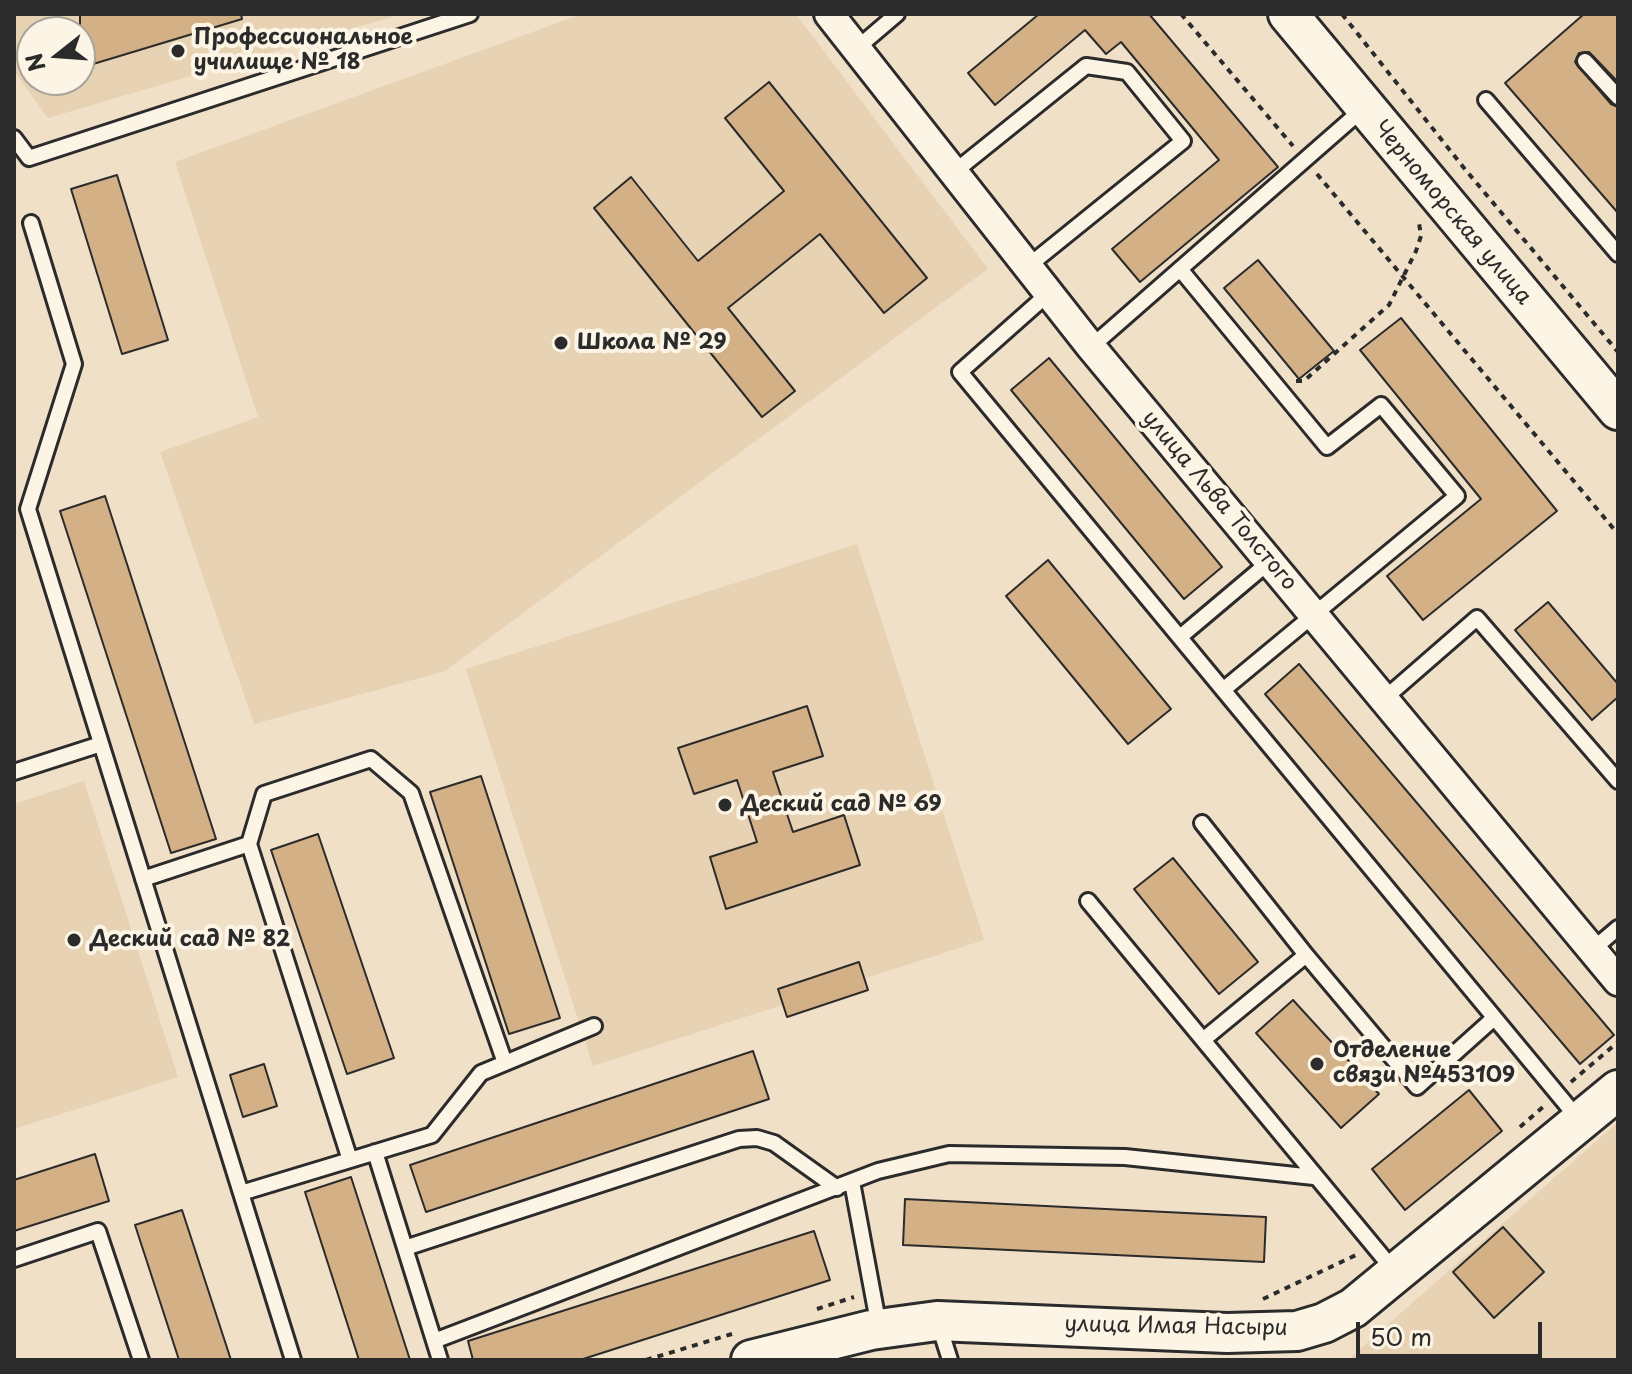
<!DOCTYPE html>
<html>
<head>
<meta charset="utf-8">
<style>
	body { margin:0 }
	#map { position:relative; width:1632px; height:1374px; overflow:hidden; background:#f0e0c8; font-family:"Playpen Sans",sans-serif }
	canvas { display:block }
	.frame { position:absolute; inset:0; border:16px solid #2b2b2b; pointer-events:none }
	.north { position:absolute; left:16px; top:16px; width:80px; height:80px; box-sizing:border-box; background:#fcf5e5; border:2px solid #a8a49b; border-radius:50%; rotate:253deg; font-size:22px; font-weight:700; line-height:32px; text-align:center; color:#2b2b2b }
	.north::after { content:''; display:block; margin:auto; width:28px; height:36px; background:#2b2b2b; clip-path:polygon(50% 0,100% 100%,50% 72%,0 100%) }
	.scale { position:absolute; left:1356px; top:1322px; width:186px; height:36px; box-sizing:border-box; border:4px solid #2b2b2b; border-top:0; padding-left:10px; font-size:24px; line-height:28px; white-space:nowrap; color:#2b2b2b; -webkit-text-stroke:6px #fcf5e5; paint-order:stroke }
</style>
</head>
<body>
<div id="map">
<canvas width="1632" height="1374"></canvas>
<div class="frame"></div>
<div class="north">N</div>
<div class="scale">50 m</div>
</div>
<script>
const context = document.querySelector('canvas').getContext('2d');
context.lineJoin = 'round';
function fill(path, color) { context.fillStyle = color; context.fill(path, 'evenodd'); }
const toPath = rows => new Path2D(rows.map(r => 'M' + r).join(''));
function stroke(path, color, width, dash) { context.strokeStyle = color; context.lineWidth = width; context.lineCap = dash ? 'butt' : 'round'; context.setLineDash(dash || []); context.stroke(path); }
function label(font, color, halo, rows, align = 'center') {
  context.font = font + ' "Playpen Sans",sans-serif'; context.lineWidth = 8; context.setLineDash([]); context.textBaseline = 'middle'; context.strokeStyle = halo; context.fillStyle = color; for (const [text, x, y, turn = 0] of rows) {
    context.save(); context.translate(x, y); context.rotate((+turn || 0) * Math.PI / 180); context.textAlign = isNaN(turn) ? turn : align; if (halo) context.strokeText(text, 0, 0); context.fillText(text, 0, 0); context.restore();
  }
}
fill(toPath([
	[14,14,402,14,48,118,14,71],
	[32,32,80,32,80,80,32,80],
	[582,14,796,14,988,269,445,671,254,724,160,452,258,417,175,162],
	[857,544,984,940,593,1066,466,669],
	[84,781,178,1077,14,1129,14,804],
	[1618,1122,1618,1360,1351,1360,1352,1356]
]), '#e7d2b4');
const building = toPath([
	[80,14,241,14,242,19,80,68,80,14],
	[1039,14,1149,14,1278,167,1140,282,1112,249,1219,160,1121,42,1106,54,1085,30,995,105,968,73,1039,14],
	[1584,14,1618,14,1618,82,1589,52,1579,53,1575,62,1611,104,1618,107,1618,213,1505,83,1584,14],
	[769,82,927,278,884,313,820,234,728,308,795,391,762,417,594,208,631,177,698,261,784,191,725,118,769,82],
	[117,175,168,340,122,354,71,189,117,175],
	[1258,260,1334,351,1299,379,1224,288,1258,260],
	[1401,318,1557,511,1423,620,1387,576,1481,499,1360,350,1401,318],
	[1049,358,1222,567,1184,599,1011,390,1049,358],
	[105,496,216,839,171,853,60,511,105,496],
	[1048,560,1171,709,1128,744,1006,596,1048,560],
	[1548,602,1618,684,1618,697,1592,720,1515,630,1548,602],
	[1299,664,1614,1035,1580,1064,1265,694,1299,664],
	[807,706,823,756,773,772,793,832,844,815,860,865,726,909,710,857,757,842,737,780,694,794,678,748,807,706],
	[481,776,560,1018,509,1034,430,792,481,776],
	[318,834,394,1058,347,1074,271,850,318,834],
	[1173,858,1258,962,1219,994,1134,889,1173,858],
	[859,962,868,990,787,1017,778,989,859,962],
	[1293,1000,1379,1094,1341,1128,1256,1033,1293,1000],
	[753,1051,769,1099,426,1212,410,1165,753,1051],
	[264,1064,277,1106,243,1117,230,1075,264,1064],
	[1469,1090,1502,1131,1405,1210,1372,1169,1469,1090],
	[95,1154,109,1201,14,1231,14,1180,95,1154],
	[351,1177,410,1360,359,1360,305,1192,351,1177],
	[905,1199,1266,1217,1264,1262,903,1245,905,1199],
	[182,1210,231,1360,179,1360,135,1225,182,1210],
	[1503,1227,1544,1272,1494,1318,1453,1272,1503,1227],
	[814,1231,830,1280,580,1360,473,1360,468,1341,814,1231]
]);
fill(building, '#d3b086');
stroke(building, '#2b2b2b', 2);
const lane = toPath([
	[856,49,897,14],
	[1585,61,1618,97],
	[1486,100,1618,254],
	[14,138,29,158,470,14],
	[953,173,1086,66,1127,72,1183,141,1027,267],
	[31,223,74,364,28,509,293,1360],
	[1180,269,1327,447,1381,405,1457,496,1223,690],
	[1049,293,960,372,1580,1121],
	[1091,347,1364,108],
	[1180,637,1269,562],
	[1384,699,1477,618,1618,781],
	[14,772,101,744],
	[1202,823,1306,955,1417,1087,1494,1018],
	[249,844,264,794,371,759,411,793,505,1063],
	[143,879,249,844,350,1160,241,1193],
	[1088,901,1396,1273],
	[1592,950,1618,928],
	[1203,1040,1306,955],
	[375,1152,440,1360],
	[350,1160,432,1135,481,1073,594,1026],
	[852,1182,879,1327],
	[405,1248,739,1139,757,1138,774,1143,837,1188],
	[14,1259,98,1231,141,1360],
	[939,1325,950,1360],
	[434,1341,878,1171,949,1154,1125,1157,1314,1177]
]);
const street = toPath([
	[829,14,1091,347,1618,981]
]);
const secondary = toPath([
	[1288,14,1618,410],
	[751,1360,871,1330,937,1321,1227,1333,1297,1331,1324,1323,1353,1308,1618,1090]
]);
stroke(lane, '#2b2b2b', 20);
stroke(street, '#2b2b2b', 34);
stroke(secondary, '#2b2b2b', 44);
stroke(toPath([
	[1181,14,1293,146],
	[1342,14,1464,168,1618,352],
	[1317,174,1618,534],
	[1296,381,1304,381,1389,305,1416,251,1421,236,1419,223],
	[1571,1082,1618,1042],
	[1520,1127,1543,1107],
	[1263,1299,1356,1255],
	[817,1309,854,1297],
	[646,1360,732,1334]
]), '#2b2b2b', 4, [6, 6]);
stroke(lane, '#fcf5e5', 14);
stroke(street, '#fcf5e5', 28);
stroke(secondary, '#fcf5e5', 38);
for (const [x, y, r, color] of [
	[178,51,8,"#2b2b2b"],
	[561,343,8,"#2b2b2b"],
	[725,805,8,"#2b2b2b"],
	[74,940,8,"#2b2b2b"],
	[1317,1064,8,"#2b2b2b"]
]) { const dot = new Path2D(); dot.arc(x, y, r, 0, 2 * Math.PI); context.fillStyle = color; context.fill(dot); stroke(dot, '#fcf5e5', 3); }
label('bold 22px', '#2b2b2b', '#fcf5e5', [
	["Профессиональное",194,38],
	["училище № 18",194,63],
	["Школа № 29",577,343],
	["Деский сад № 69",741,805],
	["Деский сад № 82",90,940],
	["Отделение",1333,1051],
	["связи №453109",1333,1076]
], 'left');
label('22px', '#2b2b2b', '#fcf5e5', [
	["Черноморская улица",1452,213,50],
	["улица Льва Толстого",1219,501,50],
	["улица Имая Насыри",1176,1327,1]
]);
</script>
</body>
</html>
